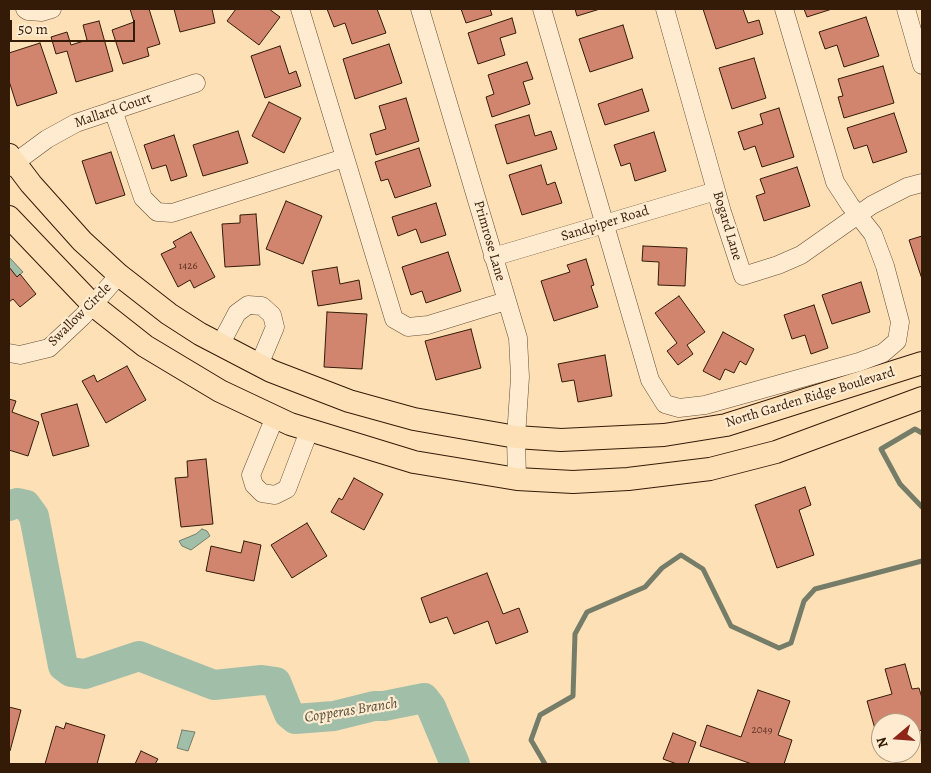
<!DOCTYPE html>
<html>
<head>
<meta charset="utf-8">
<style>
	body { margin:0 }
	#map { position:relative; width:931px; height:773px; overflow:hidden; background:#fee0b7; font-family:Alegreya,serif }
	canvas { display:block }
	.frame { position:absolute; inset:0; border:10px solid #341b07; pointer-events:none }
	.north { position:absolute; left:871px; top:713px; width:50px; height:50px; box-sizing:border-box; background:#feebd0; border:1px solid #ad9880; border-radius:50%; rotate:252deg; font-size:14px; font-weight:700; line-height:20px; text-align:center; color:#341b07 }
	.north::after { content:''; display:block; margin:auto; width:18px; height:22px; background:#8f2418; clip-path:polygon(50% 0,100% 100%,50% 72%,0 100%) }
	.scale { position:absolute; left:10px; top:20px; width:125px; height:22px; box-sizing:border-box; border:2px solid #341b07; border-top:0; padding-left:6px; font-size:15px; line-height:18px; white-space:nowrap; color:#341b07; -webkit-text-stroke:4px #feebd0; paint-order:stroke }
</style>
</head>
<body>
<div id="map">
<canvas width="931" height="773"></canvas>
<div class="frame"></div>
<div class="north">N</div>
<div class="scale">50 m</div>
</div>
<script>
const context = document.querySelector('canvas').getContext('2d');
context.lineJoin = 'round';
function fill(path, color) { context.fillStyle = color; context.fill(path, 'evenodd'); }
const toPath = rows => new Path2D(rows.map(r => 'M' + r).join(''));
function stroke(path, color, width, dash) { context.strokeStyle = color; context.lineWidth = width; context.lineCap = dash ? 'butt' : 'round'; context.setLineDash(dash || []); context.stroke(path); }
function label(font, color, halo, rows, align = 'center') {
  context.font = font + ' Alegreya,serif'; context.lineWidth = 4.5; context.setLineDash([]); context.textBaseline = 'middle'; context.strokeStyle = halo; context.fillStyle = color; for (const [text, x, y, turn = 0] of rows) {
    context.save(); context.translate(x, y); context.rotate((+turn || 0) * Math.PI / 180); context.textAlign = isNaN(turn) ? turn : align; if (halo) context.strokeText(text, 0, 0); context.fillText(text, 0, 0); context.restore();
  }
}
const water = toPath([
	[9,257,23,272,16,278,9,270,9,257],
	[202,529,207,531,210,536,191,550,182,546,179,541,196,534,202,529],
	[182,730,195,732,188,751,177,748,182,730]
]);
fill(water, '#a1bea9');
stroke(water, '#757d68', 1);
stroke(toPath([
	[922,433,915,429,881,449,900,484,922,507],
	[455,762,462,764],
	[545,764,531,740,540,715,573,696,575,634,587,612,645,587,662,568,681,555,703,569,731,626,779,648,791,643,804,601,815,589,922,561]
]), '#757d68', 5);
stroke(toPath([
	[9,506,17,503,26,505,34,516,63,666,71,672,85,674,139,656,214,685,262,680,276,682,289,714,295,719,334,716,374,706,384,706,424,698,431,707,455,764]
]), '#a1bea9', 30);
const building = toPath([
	[130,9,149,9,160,44,147,48,149,56,123,64,112,30,134,22,130,9],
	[174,9,214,9,212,9,215,23,180,32,174,9],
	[236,9,269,9,280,17,259,45,227,21,236,9],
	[327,9,377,9,386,33,352,44,345,23,334,27,327,9],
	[461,9,490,9,492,15,466,23,461,9],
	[575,9,600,9,577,16,575,9],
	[703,9,743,9,748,23,759,20,763,34,716,49,703,9],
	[804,9,832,9,807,17,804,9],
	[866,17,879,56,844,67,837,45,825,49,819,32,866,17],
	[512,18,516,33,500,38,505,55,478,64,468,33,512,18],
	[99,21,113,71,76,82,67,51,56,54,51,37,67,32,71,45,87,40,83,25,99,21],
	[623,25,633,58,590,72,579,39,623,25],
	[40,43,57,93,17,106,9,81,9,53,40,43],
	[389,44,402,83,355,99,343,59,389,44],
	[280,46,289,74,296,71,301,86,265,98,251,56,280,46],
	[754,58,766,98,732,109,719,68,754,58],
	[527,62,533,79,523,82,530,104,492,117,486,97,494,94,488,75,527,62],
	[883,66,894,103,844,118,838,97,843,96,838,79,883,66],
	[642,89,649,111,605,125,598,104,642,89],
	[406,98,419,141,376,155,370,134,386,129,379,106,406,98],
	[269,102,301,118,284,153,252,136,269,102],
	[779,108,794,157,762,167,755,146,744,150,738,132,763,124,760,114,779,108],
	[894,113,907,152,873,163,867,145,854,149,847,128,894,113],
	[529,115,535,136,551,131,557,149,507,164,495,125,529,115],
	[238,131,248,163,203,176,193,145,238,131],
	[654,132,666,171,635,181,630,163,621,166,614,145,654,132],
	[174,135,187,176,171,181,166,165,152,169,144,145,174,135],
	[419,148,431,186,395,198,388,179,381,181,375,162,419,148],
	[111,152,125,195,96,204,82,161,111,152],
	[541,165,547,185,555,182,562,203,522,215,509,175,541,165],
	[797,167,810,206,764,221,756,196,765,193,760,179,797,167],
	[286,201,322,216,303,264,266,249,286,201],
	[436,203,446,235,421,243,416,229,398,236,392,217,436,203],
	[256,214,260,265,225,267,222,224,240,223,240,215,256,214],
	[191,232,215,277,194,288,190,280,178,287,161,254,176,247,173,242,191,232],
	[922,236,922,279,909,240,922,236],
	[643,246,687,248,685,286,658,285,659,262,642,261,643,246],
	[448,252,461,291,426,303,422,291,411,295,402,267,448,252],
	[586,259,594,285,591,286,598,307,554,321,541,281,570,272,567,265,586,259],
	[9,267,17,277,20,274,36,294,20,307,13,299,9,302,9,267],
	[337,267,340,284,359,280,362,299,318,306,312,271,337,267],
	[861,282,870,312,832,324,822,295,861,282],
	[679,296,705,332,687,345,693,354,678,365,667,351,677,343,655,313,679,296],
	[814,305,828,348,811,354,805,335,792,339,784,315,814,305],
	[327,312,367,314,362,369,324,367,327,312],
	[471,329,481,368,436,380,425,341,471,329],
	[723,332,754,349,746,365,740,361,734,373,725,369,720,380,703,371,723,332],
	[605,355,612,396,578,402,574,380,562,382,558,364,605,355],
	[127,366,146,400,106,423,82,381,94,375,97,382,127,366],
	[9,399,16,401,12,412,39,422,28,456,9,450,9,399],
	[77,404,89,446,53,456,41,414,77,404],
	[206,459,213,524,181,527,175,478,188,477,187,461,206,459],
	[354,478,383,494,364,530,331,512,339,498,342,500,354,478],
	[805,487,811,505,799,510,814,555,777,568,755,505,805,487],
	[307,523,327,556,292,578,271,545,307,523],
	[244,541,261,545,254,581,206,571,211,546,241,553,244,541],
	[487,573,503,614,519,608,528,632,496,644,488,621,454,634,447,617,430,623,421,598,487,573],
	[905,664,912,689,919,688,922,698,922,730,911,733,911,723,881,723,881,742,879,743,867,701,892,694,885,669,905,664],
	[758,690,790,701,778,735,792,740,784,764,752,764,700,746,707,725,741,737,758,690],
	[9,707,21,710,10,751,9,751,9,707],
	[66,723,105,735,97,764,45,764,56,726,64,729,66,723],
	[673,733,696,742,688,764,677,764,663,759,673,733],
	[141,751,158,759,155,764,135,764,141,751]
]);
fill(building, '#d1846e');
stroke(building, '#341b07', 1);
const minor = toPath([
	[25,9,28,11,42,12,52,9],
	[300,9,394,319,408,327,428,325,506,301],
	[420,9,518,338,520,377,516,437,517,479],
	[542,9,650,380,665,404,679,408,705,405,859,362,883,353,897,341,900,322,885,266,873,234,850,205,835,182,784,9],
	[665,9,722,212,743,276,778,265,801,255,872,205,907,187,922,183],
	[906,9,922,65],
	[113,110,143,198,157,212,172,213,344,158],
	[9,167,47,139,76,123,196,83],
	[493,257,716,191],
	[220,345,237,313,248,305,262,306,272,315,275,327,259,365],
	[9,353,20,355,49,348,83,316,119,275],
	[275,417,251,475,254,485,262,493,275,495,287,489,309,431]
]);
const major = toPath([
	[9,155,31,184,82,241,119,275,169,314,200,334,271,371,349,401,414,419,516,437,561,440,664,435,726,425,922,363],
	[9,217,93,305,145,346,220,391,290,424,414,462,517,479,573,482,628,479,710,469,776,452,922,398]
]);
stroke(minor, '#664c33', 19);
stroke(major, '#341b07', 24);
stroke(minor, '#feebd0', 18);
stroke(major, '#fee0b7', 22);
label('11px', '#5b3521', null, [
	["1426",188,266],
	["2049",762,730]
]);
label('14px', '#341b07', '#feebd0', [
	["Mallard Court",113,111,-19],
	["Sandpiper Road",605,224,-17],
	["Bogard Lane",727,226,73],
	["Primrose Lane",489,241,74],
	["Swallow Circle",80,315,-45],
	["North Garden Ridge Boulevard",810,398,-17]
]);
label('italic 15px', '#554c38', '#feebd0', [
	["Copperas Branch",351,711,-9]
]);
</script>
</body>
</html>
